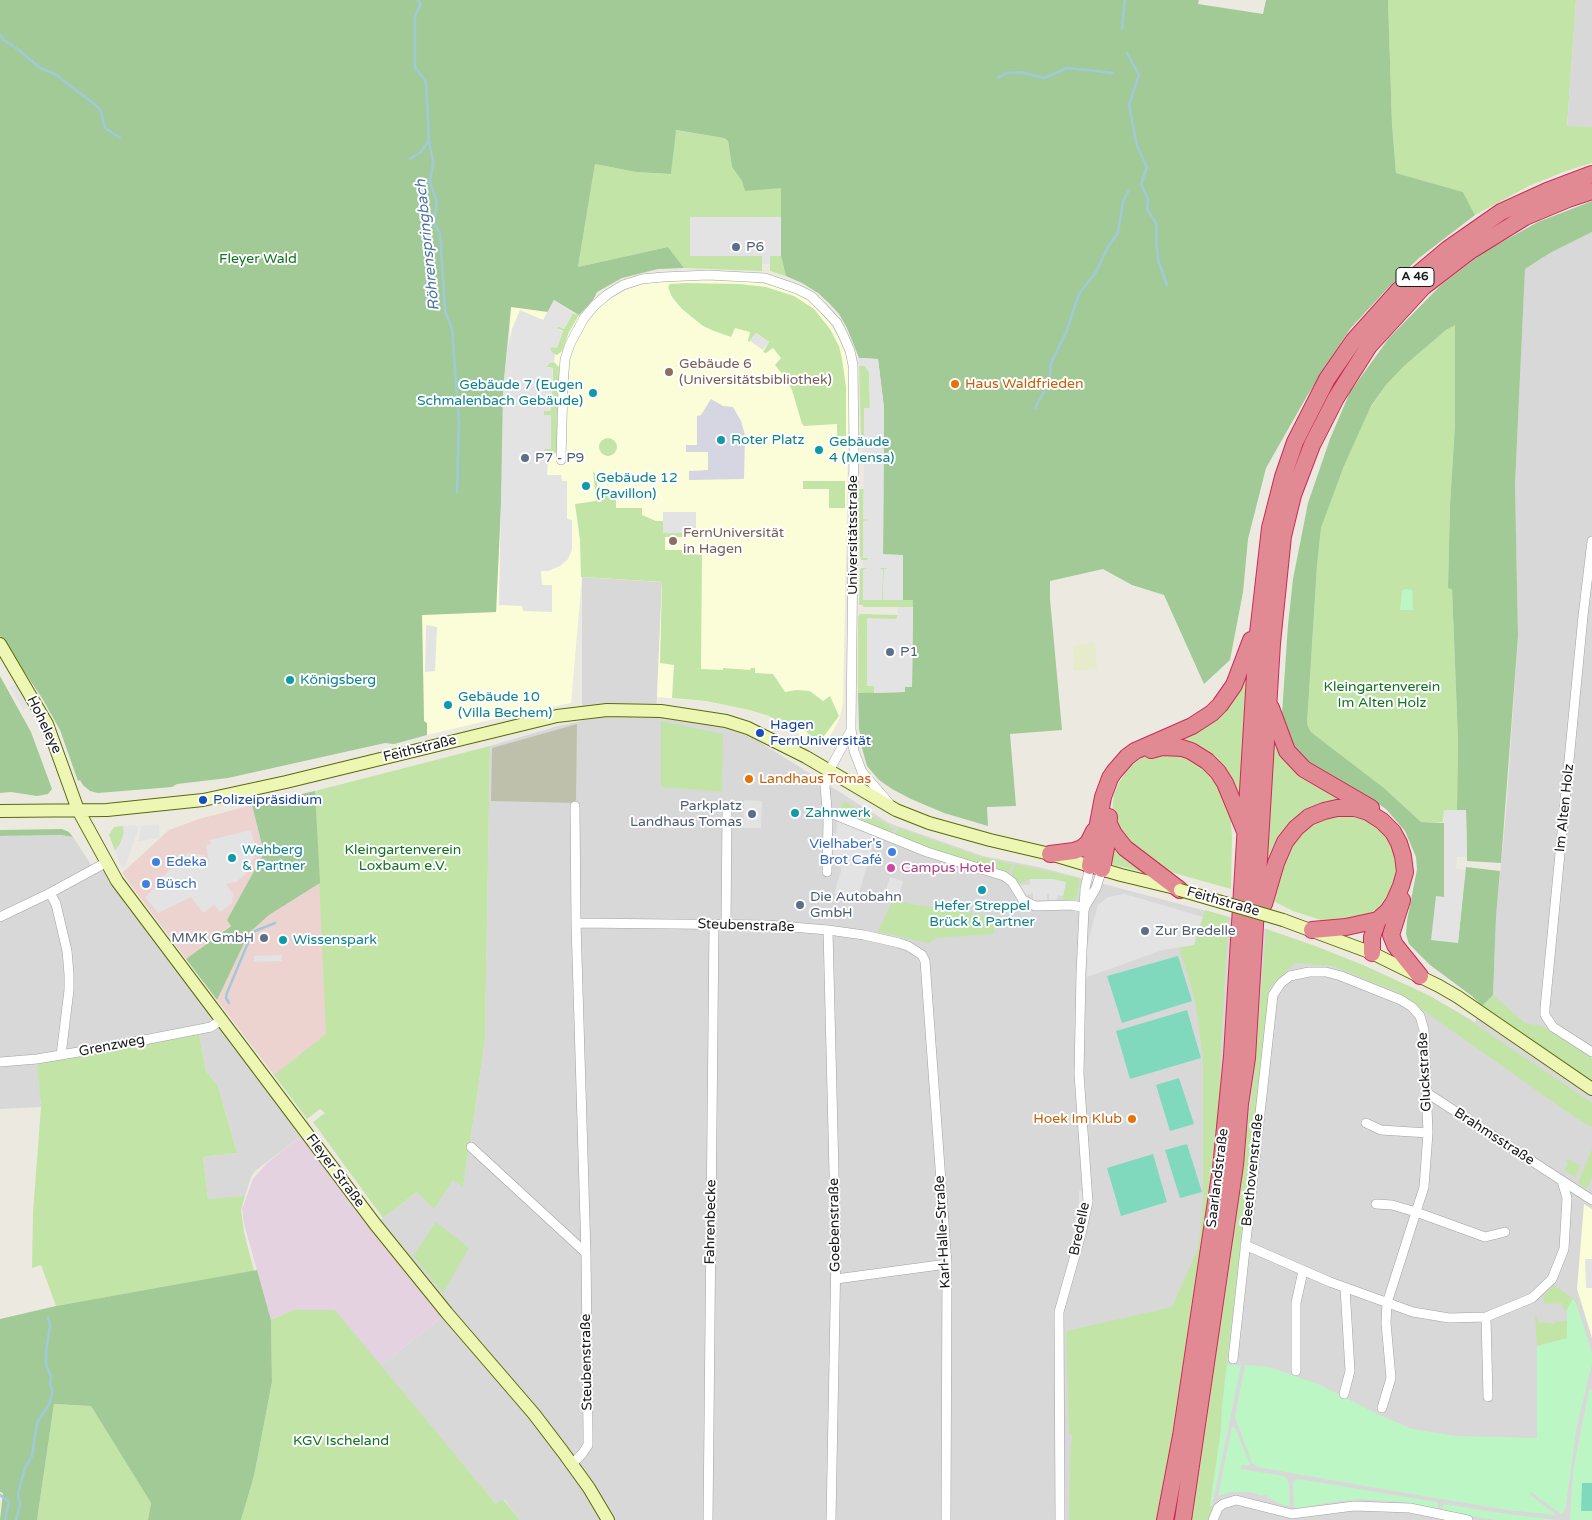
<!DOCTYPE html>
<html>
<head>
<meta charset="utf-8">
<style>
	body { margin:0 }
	canvas { display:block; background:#ece9e0 }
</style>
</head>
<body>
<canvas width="1592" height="1520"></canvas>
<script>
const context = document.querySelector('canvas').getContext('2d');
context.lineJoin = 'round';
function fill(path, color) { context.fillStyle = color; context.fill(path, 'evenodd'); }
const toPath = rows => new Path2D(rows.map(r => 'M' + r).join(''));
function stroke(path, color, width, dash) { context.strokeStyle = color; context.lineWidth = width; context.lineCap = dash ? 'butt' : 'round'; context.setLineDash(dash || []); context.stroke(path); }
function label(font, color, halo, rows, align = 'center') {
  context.font = font + ' "Varela Round",sans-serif'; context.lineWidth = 4; context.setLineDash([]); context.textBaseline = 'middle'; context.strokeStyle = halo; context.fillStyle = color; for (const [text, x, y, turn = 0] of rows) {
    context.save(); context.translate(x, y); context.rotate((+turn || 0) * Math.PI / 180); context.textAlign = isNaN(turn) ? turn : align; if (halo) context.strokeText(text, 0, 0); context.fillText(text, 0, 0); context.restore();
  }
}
fill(toPath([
	[1576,0,1592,0,1592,127,1567,127],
	[1592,232,1592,1520,520,1520,504,1499,496,1504,380,1366,447,1313,375,1224,417,1192,453,1180,463,1186,478,1090,485,1038,490,746,558,726,582,721,582,577,662,582,656,717,701,721,726,727,755,739,889,823,983,856,1039,867,1229,917,1266,929,1315,946,1365,966,1428,995,1475,1022,1482,1006,1493,995,1496,917,1506,813,1518,636,1515,485,1525,269,1550,253],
	[61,835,73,837,94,869,107,862,304,1134,255,1171,251,1177,245,1196,208,1200,203,1157,237,1153,218,1086,206,1071,199,1034,38,1063,41,1107,0,1109,0,836]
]), '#d9d8d8');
fill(toPath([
	[252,805,264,853,227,920,231,925,186,959,122,873,169,830,199,819],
	[320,883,327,1044,277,1079,217,1000,249,933,269,915]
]), '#edd3cf');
fill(toPath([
	[304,1134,443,1316,380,1366,335,1310,293,1310,271,1320,244,1224,242,1209,253,1179,267,1163]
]), '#e5d2e0');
fill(toPath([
	[690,280,748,281,770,285,797,293,808,300,830,323,845,351,849,375,849,406,843,702,840,717,832,733,825,740,817,742,810,740,769,716,749,710,706,701,657,697,662,582,582,577,571,703,490,720,427,735,427,724,424,721,422,615,496,612,511,307,573,313,587,320,597,309,613,297,626,290,646,283],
	[1584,1204,1592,1209,1592,1338,1577,1289]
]), '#fbfdd8');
fill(toPath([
	[577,724,576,803,491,801,492,748]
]), '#bfc0ac');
fill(toPath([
	[1095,643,1097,669,1074,671,1073,645]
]), '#e6ebcc');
fill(toPath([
	[1388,0,1576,0,1567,126,1592,127,1592,163,1566,171,1529,186,1475,215,1463,192,1396,173,1392,124],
	[675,130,724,138,728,141,732,167,742,181,781,187,781,217,711,217,762,256,762,271,684,268,668,247,578,267,595,164,636,172,671,174],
	[770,251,772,256,781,256,786,276,770,271],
	[686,283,740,284,766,287,794,296,814,309,830,329,839,346,842,359,846,387,846,436,837,436,837,424,804,426,802,424,792,390,784,376,775,365,781,358,773,348,766,353,763,352,769,342,756,333,749,342,748,341,750,332,735,328,731,337,714,331,703,326,682,309,672,297,668,287,670,284],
	[573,313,579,315,569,332,562,351,557,355,553,354,550,351,550,346,563,331,557,328,558,326,564,329],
	[1456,324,1455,424,1450,505,1448,588,1452,588,1458,740,1457,810,1444,810,1443,822,1421,822,1384,788,1311,732,1307,724,1317,566,1321,528,1344,466,1369,410,1386,385,1404,366,1446,330],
	[554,362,559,367,557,450,555,454,552,455,547,455,544,452,544,449,551,449,551,416,544,416,544,411,551,410,553,368,546,367,549,363],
	[859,366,865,366,869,372,870,408,864,408,864,442,869,442,869,444,863,444,862,441,861,441],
	'599 447a9 9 0 1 1 18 0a9 9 0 1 1-18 0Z',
	[593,471,597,476,597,495,616,497,616,508,642,508,642,515,656,521,663,521,663,533,684,533,684,537,665,537,665,550,684,550,686,553,702,555,701,669,723,670,723,668,750,670,751,668,755,668,755,673,773,674,785,692,796,690,810,691,823,701,830,696,839,716,824,736,810,740,807,732,796,724,790,729,769,716,749,710,706,701,672,698,674,665,660,663,662,582,581,577,580,540,575,504,596,501],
	[803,481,845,481,845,508,829,508,829,489,803,489],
	[859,489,864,489,863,519,869,519,869,521,864,521,864,558,869,558,867,560,861,560,861,557,860,557],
	[862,568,868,568,868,570,863,570,882,570,879,570,879,568,887,568,887,569,884,569,883,600,913,600,913,607,863,607,863,605,859,605,860,569],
	[860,614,898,615,867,686,874,686,874,693,858,693,858,617],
	[1249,660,1241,810,1234,788,1171,741,1193,732],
	[661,721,723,734,722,792,661,787],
	[1272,726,1347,800,1319,806,1263,885],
	[490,746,485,1038,478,1090,463,1187,453,1180,434,1209,417,1192,383,1218,313,1122,325,1113,320,1109,307,1119,274,1075,326,1034,315,791],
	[1179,751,1209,768,1230,809,1232,837,1231,889,1174,873,1156,866,1129,848,1112,812,1114,795,1117,786,1129,767,1146,755],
	[844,801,874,818,890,825,889,827,894,829,892,833,839,811],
	[1354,812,1393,837,1400,883,1376,915,1327,922,1293,911,1271,900,1289,846,1313,821],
	[123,826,124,833,120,844,115,851,109,835,114,827],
	[898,828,978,856,1013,864,1008,873,973,863,926,848,895,835],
	[1112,840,1156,875,1110,864],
	[1015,864,1079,878,1080,883,1076,899,1062,902,1066,882,1030,879,1019,884,1011,874],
	[892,901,994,917,994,934,936,938,929,943,878,932],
	[1205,910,1229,917,1221,1046,1219,1125,1161,1520,1069,1520,1070,1457,1072,1435,1069,1433,1066,1331,1172,1307,1198,1248,1203,1200,1203,1057,1195,1000,1179,947,1194,945],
	[1266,929,1315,946,1365,966,1428,995,1459,1013,1592,1103,1592,1127,1576,1118,1397,992,1332,966,1295,963,1270,987,1222,1406,1221,1430,1210,1506,1212,1506,1211,1520,1187,1520,1236,1213,1254,1075],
	[1493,995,1525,1023,1542,1026,1592,1058,1592,1080,1482,1006],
	[199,1034,206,1071,218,1086,237,1153,203,1157,208,1199,245,1196,241,1210,244,1232,254,1271,56,1306,41,1265,32,1268,33,1212,41,1107,37,1063],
	[1592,1149,1592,1177,1587,1189,1578,1183],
	[1567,1159,1581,1166,1575,1177,1564,1171,1568,1163,1566,1161],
	[436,1222,469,1248,443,1293,413,1256],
	[1554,1285,1576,1301,1578,1308,1563,1310,1562,1303,1544,1304,1543,1296],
	[293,1310,335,1310,496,1504,503,1499,520,1520,241,1520,254,1476,272,1382,271,1320],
	[1535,1316,1537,1316,1538,1322,1551,1323,1552,1325,1555,1322,1567,1321,1568,1338,1537,1346],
	[54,1404,91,1406,151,1503,148,1520,37,1520]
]), '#c2e5a7');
fill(toPath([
	[0,0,1199,0,1198,4,1263,14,1266,0,1388,0,1392,124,1396,173,1463,192,1475,215,1419,258,1386,290,1350,329,1307,396,1266,468,1248,539,1243,592,1230,660,1204,684,1164,595,1132,585,1103,569,1050,581,1050,599,1062,730,1010,734,1016,806,987,807,988,826,944,813,911,799,892,789,879,780,867,766,862,748,859,728,858,693,904,692,905,687,912,687,913,600,903,600,903,555,883,555,884,408,878,359,859,358,847,328,839,314,829,303,818,293,802,283,786,276,781,256,781,188,745,191,742,181,732,167,728,141,724,138,676,130,671,174,636,172,595,164,578,267,668,247,684,268,658,269,622,278,597,292,593,300,579,315,554,300,548,312,511,307,503,390,503,463,496,612,422,615,424,721,427,723,427,735,394,744,385,743,228,778,177,784,172,787,98,793,90,791,83,785,80,780,78,781,60,730,42,698,0,636],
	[1592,201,1592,232,1550,253,1525,269,1515,485,1518,636,1501,863,1467,861,1466,810,1457,810,1458,740,1452,589,1448,588,1450,505,1455,424,1455,325,1446,330,1404,366,1386,385,1371,406,1344,466,1321,528,1317,566,1307,724,1311,732,1384,788,1421,822,1444,823,1444,897,1436,897,1458,943,1466,867,1500,871,1496,917,1493,995,1482,1006,1472,996,1430,965,1409,944,1406,934,1407,921,1417,869,1416,857,1405,831,1386,809,1368,797,1312,766,1293,748,1283,721,1282,714,1288,625,1293,579,1308,503,1330,439,1350,392,1389,338,1441,285,1484,252,1538,222],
	[0,676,31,732,52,789,48,794,37,796,11,792,0,793],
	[315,791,320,883,269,915,249,933,217,1000,186,959,231,926,227,920,264,853,252,805],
	[62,829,69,832,73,837,61,835,0,836,0,830],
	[257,1270,271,1320,272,1382,254,1476,241,1520,148,1520,151,1503,91,1406,54,1404,37,1520,0,1520,3,1493,0,1492,0,1319,56,1306]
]), '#a2ca96');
fill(toPath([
	[1405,589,1412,590,1413,610,1400,610,1402,591],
	[1573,1299,1576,1303,1592,1353,1592,1364,1577,1425,1565,1511,1561,1514,1531,1492,1529,1494,1554,1513,1555,1515,1508,1510,1435,1498,1257,1467,1252,1463,1235,1417,1245,1365,1269,1367,1320,1385,1377,1414,1412,1429,1455,1436,1537,1438,1537,1346,1567,1338,1567,1309],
	[1227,1364,1241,1366,1212,1506,1210,1506,1221,1430,1222,1406],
	[1592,1389,1592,1520,1570,1520,1573,1470,1589,1390],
	[1232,1427,1235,1428,1250,1464,1249,1466,1242,1465,1240,1469,1284,1476,1287,1479,1289,1485,1290,1506,1280,1504,1267,1497,1268,1495,1263,1494,1263,1496,1251,1492,1229,1492,1218,1496],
	[1299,1479,1436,1502,1438,1503,1438,1509,1405,1502,1360,1499,1332,1502,1296,1509,1294,1507,1293,1484,1295,1480],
	[1445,1504,1493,1512,1556,1520,1496,1520,1482,1518,1442,1510,1443,1505]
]), '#bdf6c5');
fill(toPath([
	[1178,956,1192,1001,1122,1023,1107,976],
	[1187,1010,1201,1058,1130,1079,1116,1031],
	[1179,1078,1194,1124,1170,1131,1156,1085],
	[1187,1144,1202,1192,1180,1198,1165,1150],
	[1153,1154,1167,1202,1121,1216,1107,1168],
	[1582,1483,1592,1483,1592,1511,1581,1511]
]), '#80d9bd');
fill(toPath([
	[690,217,781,217,781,256,770,256,770,264,762,264,762,256,690,256],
	[554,300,573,313,564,329,558,326,557,328,563,332,557,348,550,347,551,351,555,354,554,362,549,363,547,367,553,368,551,411,544,411,544,415,551,415,551,449,544,449,547,455,548,461,547,475,561,475,562,481,567,481,567,519,572,520,572,549,568,559,560,566,548,571,541,571,542,585,552,585,552,612,523,611,522,606,499,605,503,390,508,347,512,329,520,310,543,320],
	[756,333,769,342,763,350,750,341],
	[859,358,878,359,884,408,883,554,903,555,903,600,883,600,884,569,887,569,887,568,879,568,883,570,882,600,863,600,863,570,868,568,863,568,863,560,867,560,869,558,863,558,863,521,869,520,863,519,864,454,869,454,869,452,863,452,863,444,869,443,864,442,864,408,870,408,869,372,866,366,859,366],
	[663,512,696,512,696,533,663,533],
	[898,607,913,607,912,687,905,687,905,692,874,693,874,686,867,686,867,618,896,619,898,617],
	[426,625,437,627,435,671,425,672],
	[17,683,30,706,23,710,10,687],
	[744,800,762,801,761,828,743,828],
	[1444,810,1466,810,1467,857,1457,857,1456,869,1465,870,1458,943,1431,940,1436,896,1444,897],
	[838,821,876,835,859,893,834,894,841,871,841,867,833,858,833,833,836,834],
	[159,824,160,838,139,841,141,826],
	[132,825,139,827,125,867,121,866,115,851,120,844,124,833,123,826],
	[251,830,256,852,247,873,236,882,226,884,233,894,232,903,220,912,214,905,203,913,191,897,158,913,145,897,164,880,162,877,189,853,203,855,209,862,206,845,211,844,210,840],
	[890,877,903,881,897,902,883,898],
	[1030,879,1052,879,1066,882,1063,896,1058,895,1056,901,1049,900,1049,894,1047,894,1047,900,1033,900,1033,893,1026,895,1020,885,1030,885],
	[1125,894,1203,917,1194,945,1163,950,1087,977,1087,945,1098,905,1108,897],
	[282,955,282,961,254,962,254,956],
	[1087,1190,1083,1229,1074,1227,1079,1202,1079,1191],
	[1585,1259,1592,1259,1592,1288,1586,1288]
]), '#e3e3e3');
fill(toPath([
	[711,399,723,406,733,407,741,421,745,435,744,479,689,480,689,471,708,470,708,452,686,452,686,445,697,445,697,416,701,415]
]), '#d6d5e2');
stroke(toPath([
	[418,0,421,4,415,16,415,67,426,82,429,141,433,162,430,183,437,202,434,222,440,234,445,311,452,329,459,423,457,492],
	[1122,28,1125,0],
	[0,35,4,40,19,50,40,68,55,74,98,107,101,112,105,128,120,138],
	[1127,53,1139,75,1129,105,1137,146,1147,167,1141,184,1148,199,1147,209,1157,225,1156,236,1158,260,1167,285],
	[998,78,1006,73,1021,72,1044,78,1067,68,1113,73],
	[410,159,421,152,428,142],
	[1035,408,1046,388,1050,376,1051,363,1067,330,1079,294,1096,272,1108,247,1118,233,1123,201,1129,190],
	[229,1003,226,998,227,993,250,938,255,931,275,923],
	[0,1495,9,1502,5,1520],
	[16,1520,20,1505,18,1493,25,1468,32,1456,37,1423,49,1404,53,1391,50,1384,51,1377,46,1364,46,1352,50,1325,48,1317]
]), '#a2c9d9', 2.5);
const street = toPath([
	[561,460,563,385,565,359,570,344,584,318,595,305,608,294,623,285,642,279,663,277,708,275,765,278,797,289,811,296,824,309,837,323,844,337,850,351,853,365,854,447,851,729,854,751,862,772,889,803],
	[1592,541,1583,616,1545,1008,1545,1015,1553,1027,1592,1052],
	[828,812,927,852,1004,876,1012,882,1023,900,1035,906,1072,905,1085,908],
	[827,872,828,821,825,786,829,771,850,732],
	[50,893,56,904,67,951,69,974,69,990,61,1055],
	[1086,905,1096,888,1102,869],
	[0,917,50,893,107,862],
	[576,923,767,925,828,930,864,935,899,943,908,946,922,955,925,961,947,1264,946,1520],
	[726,925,727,812],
	[828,930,836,1254,831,1520],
	[0,1062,37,1059,108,1047,211,1027,221,1020],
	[1427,1093,1592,1200],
	[1366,1123,1381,1130,1428,1133],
	[471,1147,586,1253],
	[1376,1204,1392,1205,1416,1212,1485,1237,1505,1232],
	[1245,1245,1330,1282,1413,1312,1449,1318,1486,1317,1532,1298,1552,1279,1564,1249,1567,1198,1562,1181],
	[836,1279,947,1264],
	[1486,1317,1488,1397],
	[1233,1359,1273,995,1281,983,1290,976,1309,972,1326,972,1341,976,1401,1000,1412,1007,1420,1016,1424,1030,1428,1133,1424,1187,1387,1303,1386,1323,1391,1378,1382,1408],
	[1296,1371,1296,1303,1303,1271],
	[1344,1394,1350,1371,1345,1288],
	[572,1464,582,1454,588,1445,588,1434,586,1254,576,923,575,806],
	[708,1520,714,924],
	[1060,1520,1059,1312,1081,1234,1088,1202,1079,1074,1081,973,1085,889,1090,866],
	[1213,1520,1218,1508,1223,1504,1236,1500,1292,1514,1354,1506,1410,1508,1468,1520]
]);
const secondary = toPath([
	[0,644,47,724,78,810,117,881,375,1224,447,1313,534,1414,563,1452,589,1488,608,1520],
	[0,811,107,810,203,800,286,782,557,716,607,710,661,711,726,721,748,728,806,757,896,810,929,823,990,840,1050,854,1121,875,1175,888],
	[1283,920,1372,953,1439,986,1458,997,1592,1089]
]);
const highway = toPath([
	[1271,708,1287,751,1304,769,1371,808],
	[1151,750,1162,747,1182,748,1191,751,1207,761,1218,772,1225,783,1244,829],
	[1108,822,1114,834,1125,848,1180,890],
	[1050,854,1074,851,1082,848,1088,843,1094,831],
	[1090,866,1103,797,1110,778,1114,772,1127,757,1135,751,1192,726,1212,713,1220,705,1234,685,1251,640],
	[1102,869,1107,842,1109,817],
	[1402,900,1391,935,1395,945,1420,976],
	[1264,904,1276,863,1285,842,1296,828,1309,817,1324,811,1337,808,1355,808,1368,812,1382,821,1393,832,1399,843,1403,856,1405,872,1401,886,1394,902,1388,911,1378,920,1346,927,1312,930],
	[1372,953,1372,937,1378,920],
	[1165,1520,1181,1436,1221,1168,1232,1056,1257,642,1270,528,1283,477,1295,442,1327,379,1354,340,1398,291,1448,249,1501,212,1547,191,1592,174],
	[1183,1520,1235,1165,1240,1104,1247,1058,1272,643,1283,536,1293,495,1312,445,1336,398,1369,346,1423,287,1470,251,1525,217,1568,199,1592,191]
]);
stroke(street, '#a2a2a2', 10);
stroke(secondary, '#5a6b09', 14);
stroke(highway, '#cd2a57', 18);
stroke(street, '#fff', 9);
stroke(secondary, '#eef6b4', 12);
stroke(highway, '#e28a94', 16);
const secondaryBridge = toPath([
	[1180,890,1283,920]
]);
stroke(secondaryBridge, '#5a6b09', 14, []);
stroke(secondaryBridge, '#eef6b4', 12);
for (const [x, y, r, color] of [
	[736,247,5,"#5c6f8a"],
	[669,372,5,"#8d6e63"],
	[955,384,5,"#e8710a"],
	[593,393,5,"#0f9aa8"],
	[721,440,5,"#0f9aa8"],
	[819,450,5,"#0f9aa8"],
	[525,458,5,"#5c6f8a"],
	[586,486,5,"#0f9aa8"],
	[673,541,5,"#8d6e63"],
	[890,652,5,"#5c6f8a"],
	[290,680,5,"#0f9aa8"],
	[448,705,5,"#0f9aa8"],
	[760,733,5,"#1a4fb4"],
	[749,779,5,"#e8710a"],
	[203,800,5,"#1a4fb4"],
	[795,813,5,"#0f9aa8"],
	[752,814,5,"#5c6f8a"],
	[892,852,5,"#3f7fe0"],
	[232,858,5,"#0f9aa8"],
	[156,862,5,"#3f7fe0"],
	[891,868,5,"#d1479c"],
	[146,884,5,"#3f7fe0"],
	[982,890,5,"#0f9aa8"],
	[800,905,5,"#5c6f8a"],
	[1145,931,5,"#5c6f8a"],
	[264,938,5,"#5c6f8a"],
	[283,940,5,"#0f9aa8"],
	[1132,1119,5,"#e8710a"]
]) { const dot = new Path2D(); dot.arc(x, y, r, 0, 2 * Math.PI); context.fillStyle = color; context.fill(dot); stroke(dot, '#fff', 2); }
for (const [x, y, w] of [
	[1415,277,38]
]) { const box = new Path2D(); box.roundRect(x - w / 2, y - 9.5, w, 19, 4); context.fillStyle = '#fff'; context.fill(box); stroke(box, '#1b1b1b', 1); }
label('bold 12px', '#1b1b1b', null, [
	["A 46",1415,277]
]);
label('14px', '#4e5e75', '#fff', [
	["P6",746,247],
	["P7 - P9",535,458],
	["P1",900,652],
	["Parkplatz",742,806,"right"],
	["Landhaus Tomas",742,822,"right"],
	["Die Autobahn",810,897],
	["GmbH",810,913],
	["Zur Bredelle",1155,931],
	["MMK GmbH",254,938,"right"]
], 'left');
label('14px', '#0f721e', '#fff', [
	["Fleyer Wald",258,259],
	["Kleingartenverein",1382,687],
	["Im Alten Holz",1382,703],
	["Kleingartenverein",403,850],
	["Loxbaum e.V.",403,866],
	["KGV Ischeland",341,1441]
]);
label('14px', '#785e54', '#fff', [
	["Gebäude 6",679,364],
	["(Universitätsbibliothek)",679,380],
	["FernUniversität",683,533],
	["in Hagen",683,549]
], 'left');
label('14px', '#c56008', '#fff', [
	["Haus Waldfrieden",965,384],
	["Landhaus Tomas",759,779],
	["Hoek Im Klub",1122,1119,"right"]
], 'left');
label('14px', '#0d838f', '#fff', [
	["Gebäude 7 (Eugen",583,385,"right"],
	["Schmalenbach Gebäude)",583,401,"right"],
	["Roter Platz",731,440],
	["Gebäude",829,442],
	["4 (Mensa)",829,458],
	["Gebäude 12",596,478],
	["(Pavillon)",596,494],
	["Königsberg",300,680],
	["Gebäude 10",458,697],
	["(Villa Bechem)",458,713],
	["Zahnwerk",805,813],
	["Wehberg",242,850],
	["& Partner",242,866],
	["Hefer Streppel",982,906,"center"],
	["Brück & Partner",982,922,"center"],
	["Wissenspark",293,940]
], 'left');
label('14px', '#1b1b1b', '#fff', [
	["Universitätsstraße",853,535,-90],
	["Hoheleye",44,725,64],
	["Feithstraße",420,749,-14],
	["Im Alten Holz",1565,808,-84],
	["Feithstraße",1223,902,16],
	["Steubenstraße",746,926,2],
	["Grenzweg",112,1046,-11],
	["Gluckstraße",1425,1072,-93],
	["Brahmsstraße",1494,1137,33],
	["Beethovenstraße",1253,1170,-84],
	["Fleyer Straße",335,1171,53],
	["Saarlandstraße",1218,1178,-83],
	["Fahrenbecke",711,1222,-89],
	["Goebenstraße",835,1225,-91],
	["Bredelle",1080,1229,-78],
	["Karl-Halle-Straße",943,1232,-93],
	["Steubenstraße",587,1362,-91]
]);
label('14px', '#164399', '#fff', [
	["Hagen",770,725],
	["FernUniversität",770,741],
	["Polizeipräsidium",213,800]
], 'left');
label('14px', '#366cbe', '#fff', [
	["Vielhaber's",882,844,"right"],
	["Brot Café",882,860,"right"],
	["Edeka",166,862],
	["Büsch",156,884]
], 'left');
label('14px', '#b23c85', '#fff', [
	["Campus Hotel",901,868]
], 'left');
label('italic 15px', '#4c73a5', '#fff', [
	["Röhrenspringbach",428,245,-96]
]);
</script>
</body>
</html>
